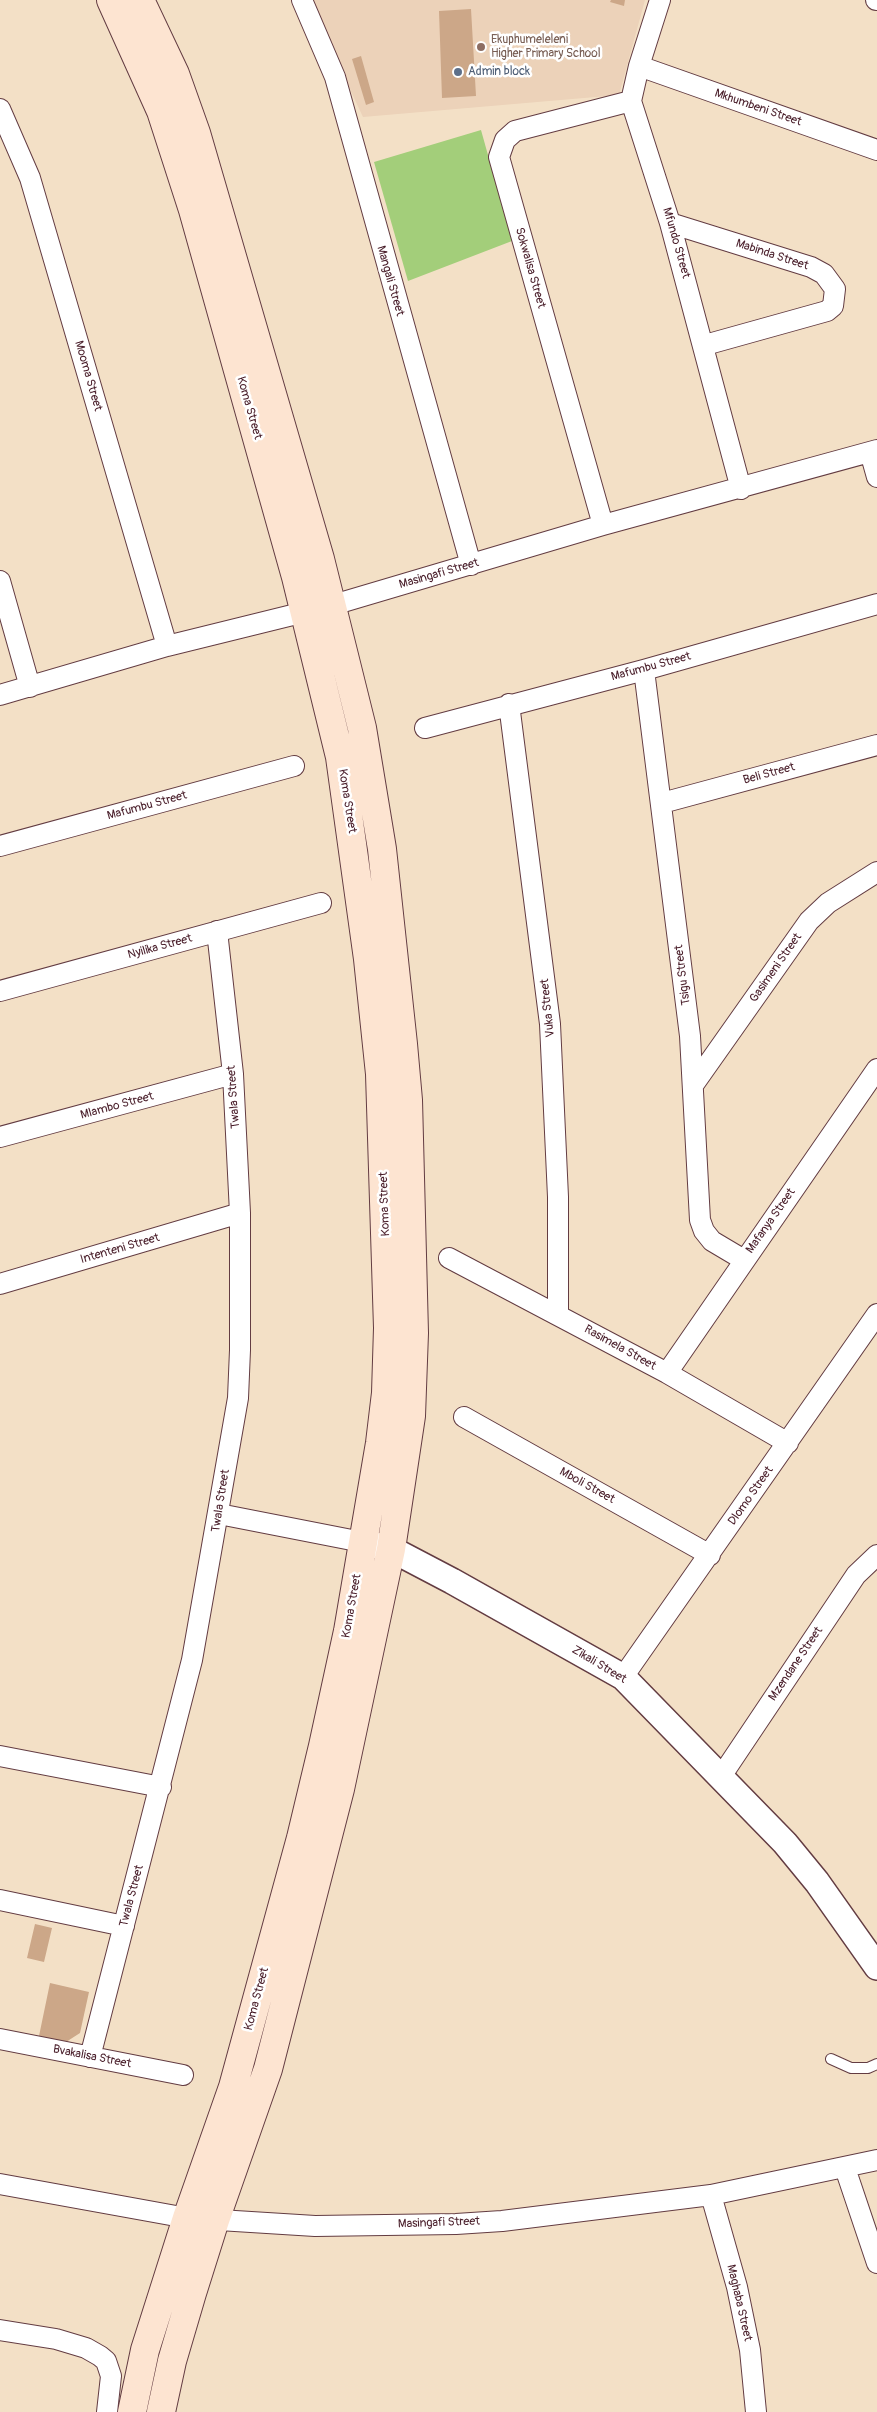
<!DOCTYPE html>
<html>
<head>
<meta charset="utf-8">
<style>
	body { margin:0 }
	canvas { display:block; background:#f3e0c6 }
</style>
</head>
<body>
<canvas width="877" height="2412"></canvas>
<script>
const context = document.querySelector('canvas').getContext('2d');
context.lineJoin = 'round';
function fill(path, color) { context.fillStyle = color; context.fill(path, 'evenodd'); }
const toPath = rows => new Path2D(rows.map(r => 'M' + r).join(''));
function stroke(path, color, width, dash) { context.strokeStyle = color; context.lineWidth = width; context.lineCap = dash ? 'butt' : 'round'; context.setLineDash(dash || []); context.stroke(path); }
function label(font, color, halo, rows, align = 'center') {
  context.font = font + ' Pangolin,sans-serif'; context.lineWidth = 5; context.setLineDash([]); context.textBaseline = 'middle'; context.strokeStyle = halo; context.fillStyle = color; for (const [text, x, y, turn = 0] of rows) {
    context.save(); context.translate(x, y); context.rotate((+turn || 0) * Math.PI / 180); context.textAlign = isNaN(turn) ? turn : align; if (halo) context.strokeText(text, 0, 0); context.fillText(text, 0, 0); context.restore();
  }
}
fill(toPath([
	[308,0,645,0,619,95,363,117]
]), '#ecd2b9');
fill(toPath([
	[481,130,512,241,408,281,374,162]
]), '#a3ce7a');
fill(toPath([
	[611,0,625,0,624,6,610,2],
	[471,9,476,96,442,98,439,11],
	[361,56,374,102,366,105,352,59],
	[35,1924,52,1928,44,1962,27,1958],
	[50,1983,89,1992,80,2033,66,2042,39,2036]
]), '#cca788');
const service = toPath([
	[831,2059,851,2068,868,2068,877,2064]
]);
const minor = toPath([
	[302,0,335,77,471,565],
	[660,0,639,66,631,101,670,223,741,489],
	[876,0,877,0],
	[639,66,877,150],
	[0,109,30,178,167,646],
	[670,223,811,267,824,274,835,289,833,306,827,311,705,345],
	[870,452,877,477],
	[603,525,499,157,505,140,515,131,631,101],
	[0,581,30,687],
	[644,670,690,1036,700,1220,704,1231,712,1241,744,1260],
	[0,695,167,646,333,605,603,525,877,450],
	[509,704,550,1024,558,1197,558,1314],
	[425,728,644,670,877,604],
	[662,803,877,745],
	[0,846,294,766],
	[0,991,321,903],
	[694,1084,809,921,828,903,877,872],
	[0,1137,233,1074],
	[449,1258,667,1373,788,1443],
	[0,1284,240,1213],
	[667,1373,877,1069],
	[464,1417,710,1555],
	[219,1514,362,1542],
	[623,1677,877,1314],
	[0,1756,161,1787],
	[720,1778,856,1575,877,1555],
	[0,1900,124,1926],
	[0,2039,183,2075],
	[90,2057,192,1660,238,1398,240,1350,240,1213,233,1074,217,931],
	[845,2168,877,2263],
	[0,2184,187,2218,315,2226,456,2224,502,2221,711,2195,877,2160],
	[711,2195,737,2287,750,2350,756,2412],
	[0,2330,56,2339,86,2348,100,2356,106,2361,111,2376,107,2412]
]);
const tertiary = toPath([
	[362,1542,391,1549,452,1581,623,1677,785,1843,817,1882,877,1967]
]);
const secondary = toPath([
	[111,0,161,111,193,210,296,577,340,757,368,959,380,1074,388,1328,386,1393,380,1443,348,1631,323,1746,301,1838,233,2087,187,2218,145,2350,132,2412],
	[140,0,175,74,196,133,320,559,362,728,382,849,403,1044,408,1100,414,1333,411,1416,391,1549,340,1789,268,2069,215,2220,192,2293,172,2361,161,2412]
]);
stroke(service, '#633c42', 12);
stroke(minor, '#633c42', 22);
stroke(tertiary, '#633c42', 28);
stroke(secondary, '#633c42', 30);
stroke(service, '#fff', 10);
stroke(minor, '#fff', 20);
stroke(tertiary, '#fff', 25);
stroke(secondary, '#fde4d1', 28);
for (const [x, y, r, color] of [
	[481,47,5,"#8d6e63"],
	[458,72,5,"#5c6f8a"]
]) { const dot = new Path2D(); dot.arc(x, y, r, 0, 2 * Math.PI); context.fillStyle = color; context.fill(dot); stroke(dot, '#fff', 2); }
label('12px', '#785e54', '#fff', [
	["Ekuphumeleleni",491,40],
	["Higher Primary School",491,54]
], 'left');
label('12px', '#4e5e75', '#fff', [
	["Admin block",468,72]
], 'left');
label('12px', '#4a1f2b', '#fff', [
	["Mkhumbeni Street",758,108,19],
	["Mfundo Street",676,243,74],
	["Mabinda Street",772,255,18],
	["Sokwalisa Street",530,268,74],
	["Mangali Street",390,281,74],
	["Mooma Street",88,376,74],
	["Koma Street",249,408,74],
	["Masingafi Street",439,574,-16],
	["Mafumbu Street",651,667,-15],
	["Beli Street",769,774,-15],
	["Koma Street",347,801,81],
	["Mafumbu Street",147,806,-15],
	["Nyilika Street",160,947,-15],
	["Gasimeni Street",776,968,-55],
	["Tsigu Street",683,975,-97],
	["Vuka Street",548,1008,-96],
	["Twala Street",234,1097,-94],
	["Mlambo Street",117,1106,-15],
	["Koma Street",385,1204,-92],
	["Mafanya Street",771,1221,-55],
	["Intenteni Street",120,1249,-16],
	["Rasimela Street",620,1348,29],
	["Mboli Street",587,1486,29],
	["Dlomo Street",751,1496,-55],
	["Twala Street",221,1501,-81],
	["Koma Street",352,1606,-80],
	["Mzendane Street",796,1664,-56],
	["Zikali Street",599,1665,31],
	["Twala Street",132,1896,-75],
	["Koma Street",257,1999,-75],
	["Bvakalisa Street",92,2057,11],
	["Masingafi Street",439,2223,-2],
	["Maghaba Street",739,2303,77]
]);
</script>
</body>
</html>
